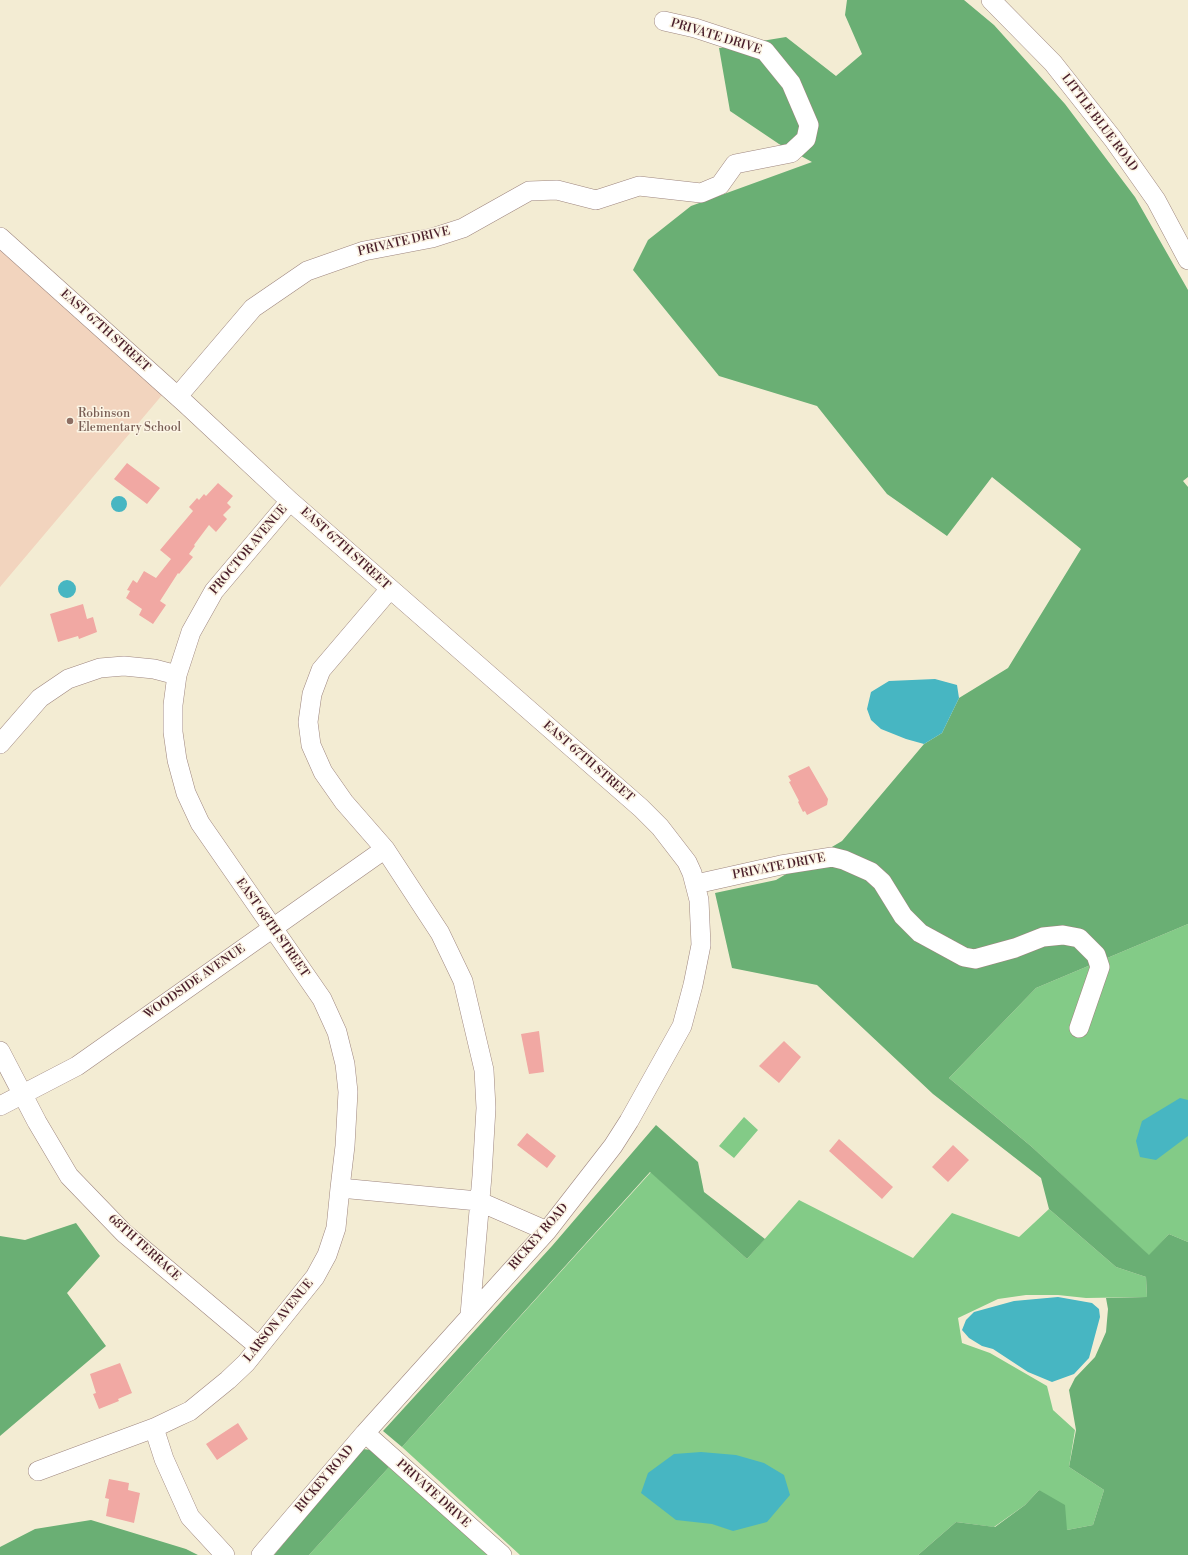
<!DOCTYPE html>
<html>
<head>
<meta charset="utf-8">
<style>
	body { margin:0 }
	canvas { display:block; background:#f3ecd3 }
</style>
</head>
<body>
<canvas width="1188" height="1555"></canvas>
<script>
const context = document.querySelector('canvas').getContext('2d');
context.lineJoin = 'round';
function fill(path, color) { context.fillStyle = color; context.fill(path, 'evenodd'); }
const toPath = rows => new Path2D(rows.map(r => 'M' + r).join(''));
function stroke(path, color, width, dash) { context.strokeStyle = color; context.lineWidth = width; context.lineCap = dash ? 'butt' : 'round'; context.setLineDash(dash || []); context.stroke(path); }
function label(font, color, halo, rows, align = 'center') {
  context.font = font + ' "Libre Bodoni",serif'; context.lineWidth = 3; context.setLineDash([]); context.textBaseline = 'middle'; context.strokeStyle = halo; context.fillStyle = color; for (const [text, x, y, turn = 0] of rows) {
    context.save(); context.translate(x, y); context.rotate((+turn || 0) * Math.PI / 180); context.textAlign = isNaN(turn) ? turn : align; if (halo) context.strokeText(text, 0, 0); context.fillText(text, 0, 0); context.restore();
  }
}
fill(toPath([
	[0,249,163,394,0,587]
]), '#f2d4be');
fill(toPath([
	[1188,924,1188,1242,1169,1234,1149,1256,1032,1147,949,1078,1036,988],
	[744,1117,758,1130,734,1158,719,1146],
	[651,1172,747,1259,799,1200,913,1258,952,1213,1019,1237,1049,1209,1116,1267,1146,1277,1147,1297,1086,1298,1058,1295,1026,1295,998,1299,958,1318,962,1343,990,1353,1047,1386,1053,1410,1075,1430,1069,1467,1104,1490,1093,1525,1067,1530,1039,1490,1025,1505,994,1527,956,1522,918,1555,520,1555,402,1447],
	[390,1466,489,1555,309,1555]
]), '#83cb87');
fill(toPath([
	[847,0,964,0,994,25,1065,104,1135,197,1188,290,1188,477,1183,481,1188,487,1188,924,1036,988,949,1078,1032,1147,1149,1255,1169,1234,1188,1242,1188,1555,918,1555,956,1522,995,1527,1025,1505,1039,1490,1065,1505,1067,1530,1093,1525,1104,1490,1069,1467,1076,1430,1069,1390,1075,1378,1095,1357,1106,1332,1108,1309,1106,1298,1147,1297,1146,1277,1116,1267,1049,1209,1041,1178,933,1094,817,985,732,968,715,893,776,880,842,841,924,744,942,733,959,698,1008,668,1081,549,992,477,947,536,887,494,817,406,719,376,633,270,648,240,691,206,812,162,779,144,730,111,719,48,786,37,836,76,862,54,845,15],
	[656,1125,698,1162,704,1192,765,1239,747,1259,650,1172,402,1447,383,1431,552,1246],
	[76,1223,100,1256,67,1293,106,1346,0,1436,0,1236,25,1240],
	[362,1449,372,1450,390,1466,309,1555,274,1555],
	[91,1520,186,1549,198,1555,0,1555,0,1547,35,1529]
]), '#6aaf74');
fill(toPath([
	'111 504a8 8 0 1 1 16 0a8 8 0 1 1-16 0Z',
	'58 589a9 9 0 1 1 18 0a9 9 0 1 1-18 0Z',
	[935,679,957,685,959,698,942,733,924,744,906,739,881,729,871,720,867,709,871,692,889,681],
	[1180,1098,1188,1100,1188,1136,1156,1160,1140,1157,1136,1141,1142,1121],
	[1058,1297,1092,1303,1099,1309,1100,1317,1089,1358,1074,1374,1052,1382,1028,1372,993,1349,982,1346,969,1338,962,1330,966,1320,974,1312,1014,1301],
	[701,1452,736,1455,764,1463,784,1475,790,1495,767,1522,733,1531,712,1524,676,1520,641,1493,648,1473,674,1454]
]), '#47b6c2');
fill(toPath([
	[127,463,160,488,147,504,114,479],
	[218,483,233,496,227,503,231,507,223,515,227,519,216,532,209,525,194,545,195,546,189,554,193,557,179,574,178,573,160,601,166,605,153,624,139,615,142,609,126,598,130,591,127,590,133,580,137,583,144,571,156,578,171,559,160,550,193,511,189,507,197,498,199,500,204,494,206,496],
	[83,604,87,619,93,617,97,632,79,639,78,636,58,642,50,614],
	[809,766,828,799,827,805,807,815,805,811,803,812,798,802,799,801,789,782,791,781,788,776],
	[539,1031,544,1072,529,1074,521,1034],
	[784,1041,801,1057,779,1083,759,1066],
	[527,1133,556,1156,547,1168,517,1145],
	[839,1139,893,1187,882,1199,829,1151],
	[953,1145,969,1160,948,1182,932,1167],
	[120,1363,132,1393,118,1399,119,1401,99,1409,93,1394,96,1393,90,1374],
	[238,1423,248,1439,217,1460,206,1444],
	[109,1479,129,1483,128,1490,140,1493,134,1523,106,1516,109,1499,105,1498]
]), '#f1a8a3');
const minor = toPath([
	[991,0,1053,63,1113,139,1156,200,1188,260],
	[0,237,186,404,290,501,641,808,660,827,687,862,692,873,699,900,701,945,693,985,682,1026,629,1121,613,1146,547,1231,365,1433,261,1555],
	[178,396,253,308,307,271,364,251,432,238,463,228,529,191,557,190,596,200,639,186,701,193,720,185,735,164,791,153,806,139,809,125,791,83,765,51,695,28,664,21],
	[390,589,321,670,312,694,308,722,311,745,323,772,344,802,385,849,440,933,463,981,484,1070,486,1108,482,1176,470,1315],
	[177,675,173,705,173,732,177,760,186,793,200,823,322,999,337,1032,345,1064,348,1092,345,1146,340,1188],
	[0,744,40,698,68,679,100,668,124,666,154,669,177,675,191,632,214,591,290,501],
	[696,884,781,865,832,857,844,860,871,872,882,882,903,916,920,933,964,957,975,959,1015,948,1043,937,1063,935,1079,938,1096,955,1100,967,1079,1028],
	[0,1051,37,1122,69,1176,124,1233,258,1346],
	[0,1106,77,1066,385,849],
	[154,1428,164,1459,190,1517,225,1555],
	[365,1433,502,1555],
	[38,1471,154,1428,177,1417,190,1411,228,1380,246,1363,315,1277,327,1255,336,1228,340,1188,478,1201,547,1231]
]);
stroke(minor, '#9e867f', 20);
stroke(minor, '#fff', 19);
for (const [x, y, r, color] of [
	[70,421,4,"#8d6e63"]
]) { const dot = new Path2D(); dot.arc(x, y, r, 0, 2 * Math.PI); context.fillStyle = color; context.fill(dot); stroke(dot, '#fcf5e5', 1.5); }
label('12px', '#4a1f2b', '#fcf5e5', [
	["PRIVATE DRIVE",716,37,17],
	["LITTLE BLUE ROAD",1099,123,53],
	["PRIVATE DRIVE",404,242,-13],
	["EAST 67TH STREET",105,331,42],
	["EAST 67TH STREET",345,549,42],
	["PROCTOR AVENUE",249,550,-50],
	["EAST 67TH STREET",588,762,41],
	["PRIVATE DRIVE",779,867,-11],
	["EAST 68TH STREET",272,928,55],
	["WOODSIDE AVENUE",195,982,-35],
	["RICKEY ROAD",539,1237,-49],
	["68TH TERRACE",144,1248,42],
	["LARSON AVENUE",279,1321,-51],
	["RICKEY ROAD",325,1479,-50],
	["PRIVATE DRIVE",433,1494,42]
]);
label('12px', '#785e54', '#fcf5e5', [
	["Robinson",78,414],
	["Elementary School",78,428]
], 'left');
</script>
</body>
</html>
